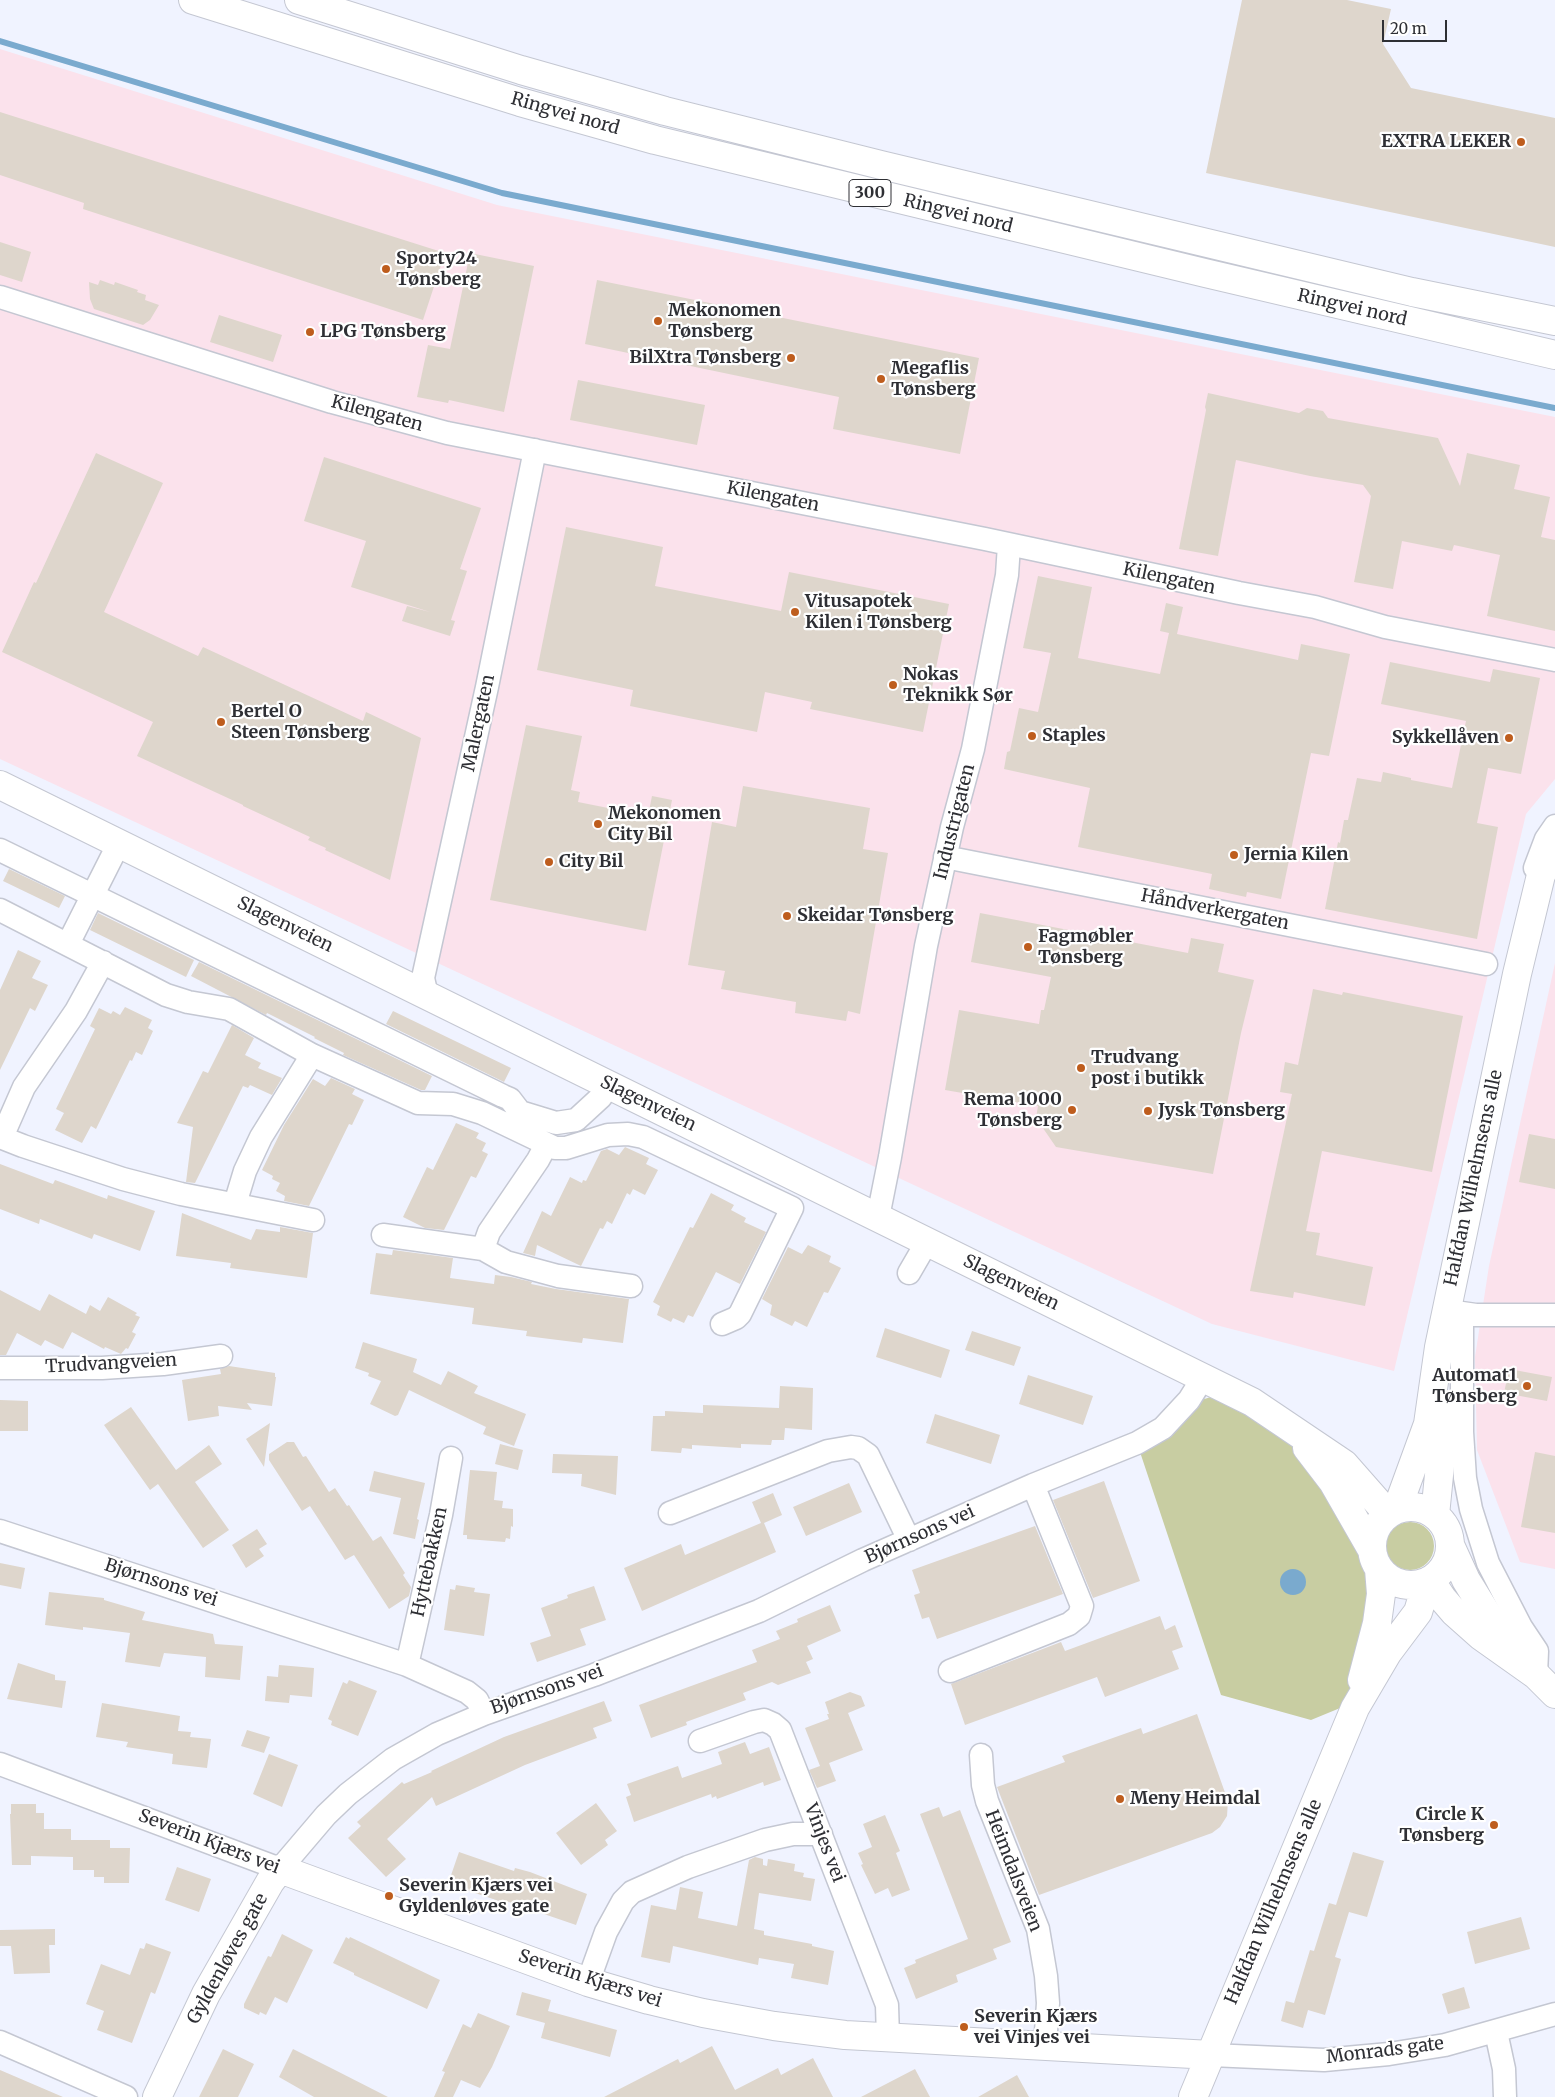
<!DOCTYPE html>
<html>
<head>
<meta charset="utf-8">
<style>
	body { margin:0 }
	#map { position:relative; width:1555px; height:2097px; overflow:hidden; background:#f0f3ff; font-family:Merriweather,serif }
	canvas { display:block }
	.scale { position:absolute; left:1382px; top:20px; width:65px; height:22px; box-sizing:border-box; border:2px solid #2e2f34; border-top:0; padding-left:6px; font-size:15px; line-height:18px; white-space:nowrap; color:#2e2f34; -webkit-text-stroke:4px #fff; paint-order:stroke }
</style>
</head>
<body>
<div id="map">
<canvas width="1555" height="2097"></canvas>
<div class="scale">20 m</div>
</div>
<script>
const context = document.querySelector('canvas').getContext('2d');
context.lineJoin = 'round';
function fill(path, color) { context.fillStyle = color; context.fill(path, 'evenodd'); }
const toPath = rows => new Path2D(rows.map(r => 'M' + r).join(''));
function stroke(path, color, width, dash) { context.strokeStyle = color; context.lineWidth = width; context.lineCap = dash ? 'butt' : 'round'; context.setLineDash(dash || []); context.stroke(path); }
function label(font, color, halo, rows, align = 'center') {
  context.font = font + ' Merriweather,serif'; context.lineWidth = 4.5; context.setLineDash([]); context.textBaseline = 'middle'; context.strokeStyle = halo; context.fillStyle = color; for (const [text, x, y, turn = 0] of rows) {
    context.save(); context.translate(x, y); context.rotate((+turn || 0) * Math.PI / 180); context.textAlign = isNaN(turn) ? turn : align; if (halo) context.strokeText(text, 0, 0); context.fillText(text, 0, 0); context.restore();
  }
}
fill(toPath([
	[0,49,497,205,1555,417,1555,779,1526,814,1394,1371,1212,1324,0,759],
	[1555,963,1555,1569,1520,1562,1477,1450,1475,1357,1489,1266]
]), '#fbe2ec');
fill(toPath([
	[1214,1396,1237,1408,1295,1446,1365,1561,1371,1586,1371,1617,1345,1706,1311,1720,1221,1695,1137,1443,1198,1401],
	'1386 1546a24 24 0 1 1 48 0a24 24 0 1 1-48 0Z'
]), '#c8cda2');
fill(toPath([
	'1280 1582a13 13 0 1 1 26 0a13 13 0 1 1-26 0Z'
]), '#7aaace');
stroke(toPath([
	[0,41,502,193,1555,408]
]), '#7aaace', 6);
fill(toPath([
	[1242,0,1347,0,1391,9,1383,44,1411,88,1555,118,1555,247,1206,173],
	[0,112,445,253,423,320,83,209,84,203,0,175],
	[0,242,31,252,22,282,0,275],
	[470,253,534,266,504,412,449,400,448,403,417,397,428,345,450,349],
	[100,280,114,285,115,282,138,290,137,292,146,295,145,300,159,305,150,320,143,325,94,309,90,299,89,282,98,285],
	[597,280,979,358,960,454,833,429,839,397,585,344],
	[219,315,282,335,273,362,210,342],
	[578,380,705,405,697,445,570,420],
	[1208,393,1299,413,1307,408,1323,411,1328,418,1438,438,1460,486,1467,453,1520,465,1514,489,1550,497,1541,537,1555,540,1555,631,1487,616,1500,555,1454,545,1452,551,1402,541,1393,589,1354,582,1371,496,1363,485,1310,476,1236,460,1218,556,1179,549,1206,410,1205,407],
	[96,453,163,483,104,612,198,656,203,647,363,721,366,712,421,738,390,880,325,850,326,848,308,840,310,837,243,806,243,805,137,756,153,722,2,652,34,582,36,583],
	[324,457,481,508,460,569,467,571,451,620,455,621,450,636,402,621,407,606,430,612,351,587,366,541,304,521],
	[566,527,663,547,655,586,781,611,789,572,949,604,923,732,810,709,812,702,765,692,757,732,630,706,633,690,537,670],
	[1038,576,1092,587,1078,658,1160,674,1169,633,1160,631,1166,603,1183,607,1177,634,1298,660,1301,644,1350,654,1329,756,1311,753,1281,899,1247,892,1246,897,1209,889,1212,874,1078,847,1090,788,1004,769,1007,752,1010,751,1019,708,1038,712,1051,653,1023,648],
	[1390,662,1490,682,1493,669,1540,678,1521,774,1488,768,1477,823,1498,827,1477,939,1325,909,1338,842,1340,843,1344,820,1348,820,1357,778,1381,782,1383,772,1411,778,1411,780,1452,788,1466,721,1381,704],
	[526,725,582,736,571,790,580,792,578,802,648,816,652,796,672,800,646,931,490,900],
	[743,786,870,808,863,849,888,853,860,1014,848,1011,846,1021,795,1013,796,1002,721,989,725,971,688,965,712,822,736,827],
	[9,869,65,896,59,908,3,881],
	[98,913,194,960,186,977,90,930],
	[980,913,1188,953,1191,938,1224,944,1218,972,1254,980,1241,1033,1213,1174,1056,1147,1036,1118,1038,1106,945,1090,959,1010,1039,1024,1041,1010,1044,1010,1051,977,971,962],
	[18,950,41,961,32,978,48,985,35,1011,30,1008,0,1070,0,990],
	[199,962,432,1076,425,1090,421,1090,343,1055,344,1053,314,1038,315,1037,267,1013,266,1015,191,976],
	[1313,989,1342,995,1343,992,1463,1016,1432,1172,1322,1151,1306,1231,1320,1233,1316,1255,1373,1267,1365,1306,1294,1292,1293,1298,1250,1291,1292,1094,1280,1092,1285,1062,1298,1065],
	[125,1007,152,1020,148,1028,153,1031,142,1055,136,1052,132,1061,130,1060,96,1129,91,1126,82,1143,55,1130,64,1113,56,1109,95,1029,90,1026,99,1008,111,1014,113,1011,120,1015],
	[393,1011,511,1068,504,1082,386,1024],
	[232,1025,254,1038,245,1055,261,1063,258,1068,282,1078,272,1095,250,1085,248,1088,243,1086,195,1183,186,1182,193,1127,177,1123,203,1071,208,1073],
	[331,1078,355,1089,352,1094,364,1100,352,1125,349,1124,309,1206,284,1201,285,1196,276,1191,280,1183,272,1179,273,1176,262,1170,284,1125,313,1079,325,1086],
	[456,1123,479,1133,476,1138,486,1143,482,1151,488,1154,476,1178,471,1176,444,1230,425,1228,403,1217,427,1167,433,1170],
	[1529,1134,1555,1139,1555,1189,1519,1182],
	[625,1147,649,1158,646,1164,658,1170,645,1195,633,1189,630,1195,627,1193,612,1224,607,1221,603,1229,600,1228,581,1266,537,1245,535,1256,523,1253,542,1211,551,1216,570,1177,582,1183,583,1180,586,1181,601,1151,607,1149,619,1155],
	[0,1164,53,1184,55,1180,107,1199,108,1195,155,1211,140,1251,94,1234,92,1239,40,1219,39,1224,0,1209],
	[711,1193,734,1205,731,1210,746,1218,744,1222,766,1232,740,1284,716,1272,693,1317,688,1315,684,1323,673,1318,671,1322,657,1315,660,1306,653,1302,690,1227,693,1228],
	[182,1213,251,1240,256,1229,280,1232,280,1227,313,1233,307,1278,230,1268,231,1263,176,1256],
	[808,1245,831,1256,829,1262,841,1268,828,1293,824,1292,807,1327,795,1321,792,1326,770,1315,772,1305,762,1299,788,1247,802,1254],
	[393,1250,453,1258,450,1278,494,1284,495,1275,511,1277,532,1282,531,1284,556,1289,629,1299,623,1343,583,1338,582,1343,526,1336,527,1331,472,1324,474,1308,370,1294,376,1253,392,1255],
	[0,1290,40,1311,49,1294,86,1314,90,1305,100,1311,108,1297,137,1313,135,1315,140,1317,132,1332,136,1334,128,1349,126,1348,121,1354,105,1347,104,1349,72,1332,63,1349,45,1340,41,1346,17,1333,6,1355,0,1355],
	[885,1328,950,1350,941,1378,876,1357],
	[972,1331,1021,1347,1014,1366,965,1350],
	[363,1342,417,1359,413,1372,441,1385,448,1371,478,1386,474,1393,526,1414,514,1446,483,1434,486,1427,409,1390,398,1415,395,1416,370,1404,381,1381,368,1376,369,1373,355,1368],
	[229,1366,275,1373,275,1377,276,1377,272,1406,247,1403,252,1410,218,1406,219,1416,188,1421,182,1380,221,1374,220,1369],
	[1509,1369,1552,1377,1547,1401,1504,1393],
	[1028,1375,1093,1396,1083,1425,1019,1404],
	[780,1386,813,1388,812,1430,785,1428,784,1440,772,1440,771,1445,741,1444,741,1448,692,1445,692,1449,682,1448,681,1453,651,1451,653,1416,665,1416,665,1411,703,1413,703,1405,779,1408],
	[0,1400,28,1401,28,1431,0,1431],
	[131,1407,176,1470,209,1445,222,1464,195,1482,229,1530,203,1548,158,1484,150,1490,104,1425],
	[935,1414,1000,1435,991,1464,926,1443],
	[270,1423,264,1467,246,1439],
	[287,1442,294,1442,303,1457,306,1456,329,1492,335,1488,347,1506,349,1505,373,1541,381,1536,405,1573,403,1575,411,1587,409,1596,389,1609,354,1555,345,1560,310,1506,302,1511,269,1460,269,1454],
	[500,1444,523,1450,518,1470,495,1464],
	[1535,1452,1555,1456,1555,1533,1521,1527],
	[553,1454,618,1456,616,1495,581,1486,582,1474,552,1473],
	[470,1470,497,1472,494,1500,503,1501,502,1508,513,1509,513,1527,511,1526,510,1539,506,1538,505,1542,467,1539,467,1535,463,1535],
	[374,1471,425,1483,417,1519,419,1520,415,1539,393,1534,401,1498,369,1491],
	[1104,1481,1140,1581,1093,1598,1053,1500],
	[849,1483,862,1512,806,1536,793,1507],
	[773,1493,782,1515,764,1523,776,1552,642,1611,624,1568,681,1544,685,1555,761,1523,752,1502],
	[1035,1526,1063,1594,937,1639,929,1617,922,1619,914,1595,920,1593,912,1570],
	[257,1529,267,1544,259,1549,264,1556,246,1568,232,1545],
	[0,1563,25,1568,21,1589,0,1585],
	[456,1585,475,1588,474,1592,490,1594,484,1636,444,1630,450,1589,455,1590],
	[594,1586,606,1620,580,1629,586,1645,537,1662,530,1643,551,1636,541,1608,568,1598,567,1595],
	[49,1592,104,1598,104,1600,145,1612,142,1620,213,1634,215,1644,243,1646,240,1680,205,1677,206,1657,164,1653,160,1667,125,1662,130,1633,83,1627,83,1630,45,1625],
	[830,1605,841,1631,807,1646,813,1659,806,1662,811,1673,778,1685,772,1682,743,1693,746,1700,686,1722,687,1725,651,1738,639,1705,757,1662,752,1650,780,1639,776,1631,798,1622,797,1619],
	[1160,1616,1165,1630,1175,1625,1183,1647,1172,1651,1179,1669,1105,1697,1097,1677,965,1725,951,1684,1061,1642,1065,1651],
	[18,1663,55,1675,55,1680,66,1681,62,1708,7,1699],
	[279,1665,314,1668,312,1697,290,1695,289,1703,265,1701,267,1676,278,1677],
	[349,1680,377,1691,358,1736,331,1725,332,1721,328,1719,343,1682,347,1684],
	[850,1692,861,1696,865,1706,848,1713,863,1750,829,1763,836,1781,817,1788,809,1770,820,1766,805,1728,829,1719,827,1714,829,1714,825,1702],
	[604,1701,612,1721,593,1728,597,1738,525,1765,436,1806,432,1797,387,1839,406,1859,386,1877,348,1838,361,1826,357,1822,402,1782,404,1784,432,1772,431,1771,504,1737],
	[102,1703,180,1716,178,1731,191,1732,190,1737,211,1739,207,1768,172,1764,173,1754,126,1747,128,1742,96,1737],
	[1197,1714,1228,1801,1227,1816,1220,1827,1212,1833,1039,1895,997,1787,1065,1762,1062,1756,1141,1728,1143,1734],
	[247,1730,270,1737,264,1753,241,1746],
	[745,1742,750,1754,769,1747,781,1780,764,1786,763,1782,717,1799,716,1796,712,1798,711,1794,634,1822,626,1797,631,1795,627,1784,678,1766,682,1778,722,1764,718,1752],
	[269,1754,298,1765,282,1807,253,1794],
	[596,1803,617,1831,605,1840,608,1845,581,1865,556,1833],
	[11,1804,36,1804,36,1813,44,1813,44,1829,71,1829,71,1840,110,1840,110,1848,130,1848,129,1883,104,1883,104,1877,94,1877,94,1870,73,1870,73,1857,31,1856,31,1865,12,1865,10,1814,11,1814],
	[939,1807,943,1817,960,1810,1011,1942,993,1949,997,1959,956,1975,958,1982,916,1999,904,1968,916,1963,915,1960,968,1939,920,1814],
	[885,1815,900,1851,896,1853,910,1890,892,1897,888,1888,875,1894,861,1865,863,1864,858,1853,872,1847,863,1824],
	[459,1852,514,1871,515,1868,530,1872,587,1894,576,1925,506,1901,505,1903,448,1884],
	[1353,1852,1384,1861,1367,1917,1349,1912,1335,1957,1341,1959,1325,2015,1308,2010,1303,2028,1281,2021,1286,2001,1294,2003,1310,1950,1314,1951,1329,1903,1336,1905],
	[755,1857,763,1859,763,1865,767,1866,768,1859,795,1864,794,1871,804,1873,803,1877,815,1879,811,1901,759,1893,754,1929,764,1931,764,1935,812,1944,812,1946,834,1951,828,1985,791,1978,794,1964,759,1958,758,1965,673,1946,670,1963,641,1957,651,1905,676,1910,680,1887,703,1892,698,1918,737,1926,749,1860],
	[177,1867,211,1879,199,1912,165,1900],
	[1521,1917,1530,1949,1475,1964,1467,1932],
	[55,1929,55,1945,49,1945,50,1973,14,1974,11,1946,0,1946,0,1930],
	[282,1934,313,1950,287,2003,275,1997,266,2015,260,2012,259,2015,244,2008,244,2004,268,1956,271,1957],
	[346,1937,349,1939,350,1937,440,1980,427,2009,354,1975,354,1973,333,1963],
	[146,1943,171,1952,155,1994,151,1992,132,2043,97,2030,104,2011,86,2004,101,1964,130,1975,140,1948,144,1949],
	[1464,1987,1470,2008,1448,2014,1442,1994],
	[522,1992,551,2000,548,2011,617,2030,610,2057,541,2038,545,2023,516,2015],
	[478,2013,510,2026,492,2067,480,2088,461,2080,453,2097,434,2097,445,2072,442,2071,463,2024,471,2028],
	[712,2046,735,2090,778,2068,781,2075,813,2058,833,2097,604,2097,678,2059,680,2063],
	[223,2049,254,2064,238,2097,199,2097],
	[293,2049,333,2069,388,2097,314,2097,279,2077],
	[915,2069,930,2097,861,2097],
	[0,2070,63,2097,0,2097],
	[1017,2075,1029,2097,978,2097]
]), '#ded6cc');
const minor = toPath([
	[0,297,332,402,447,433,985,539,1239,593,1315,607,1385,627,1555,660],
	[0,850,503,1096,510,1099,520,1112,556,1123,576,1120,601,1097,607,1084],
	[945,857,1486,964],
	[1535,868,1546,839,1555,826],
	[0,910,166,995,188,1002,229,1009,312,1055,418,1103,453,1104,482,1113,555,1148,566,1148,608,1135,628,1134,643,1137,792,1208,740,1314,736,1318,722,1324],
	[68,944,119,843],
	[427,996,423,978,487,687,535,450],
	[0,1137,23,1146,123,1179,181,1194,313,1220],
	[2,1137,24,1087,76,1011,103,962],
	[235,1204,245,1171,261,1137,312,1055],
	[878,1217,890,1157,926,946,952,827,973,749,1007,575,1009,545],
	[383,1235,483,1249,506,1262,558,1276,631,1286],
	[483,1249,489,1232,538,1160,546,1145],
	[909,1273,927,1242],
	[0,1368,102,1368,163,1364,221,1356],
	[670,1513,828,1451,851,1447,858,1448,868,1455,909,1540],
	[0,1531,407,1665,467,1692,477,1700,484,1714],
	[407,1665,441,1515,451,1458],
	[950,1671,1069,1624,1079,1616,1082,1606,1033,1485],
	[1536,1675,1537,1651,1521,1627,1488,1563,1471,1509,1465,1478,1462,1432,1462,1313,1476,1315,1555,1315],
	[700,1741,754,1722,764,1720,773,1724,780,1730,887,2005,888,2038],
	[981,1755,983,1785,987,1801,1038,1929,1046,1976,1048,2003,1045,2046],
	[0,1764,280,1869,326,1815,348,1794,393,1759,437,1734,484,1714,594,1675,759,1611,863,1560,1033,1485,1137,1443,1163,1428,1189,1400,1204,1376],
	[588,1982,606,1932,623,1901,632,1892,688,1867,765,1840,793,1834,821,1834],
	[1496,2032,1504,2069,1505,2097],
	[0,2042,126,2097],
	[1211,2055,1324,2060,1389,2054,1445,2045,1555,2014]
]);
const secondary = toPath([
	[0,785,1252,1402,1344,1464,1388,1514],
	[1307,1448,1333,1482,1372,1550],
	'1372 1546a39 39 0 1 1 78 0a39 39 0 1 1-78 0Z',
	[1397,1509,1428,1424,1439,1347,1517,974,1541,875,1555,849],
	[1435,1515,1446,1405],
	[1450,1545,1466,1580,1492,1622,1515,1645],
	[1430,1580,1442,1598,1454,1612,1481,1636,1536,1675,1555,1694],
	[1362,1680,1377,1623,1381,1594,1379,1569],
	[157,2097,206,1994,270,1882,280,1869,588,1982,649,2000,703,2013,774,2026,845,2035,1211,2055],
	[1193,2097,1355,1708,1388,1652,1418,1612,1427,1582]
]);
const primary = toPath([
	[193,0,520,102,655,140,1205,273,1555,355],
	[299,0,521,70,665,111,881,165,1412,292,1555,321]
]);
stroke(minor, '#c4c7d2', 25);
stroke(secondary, '#c4c7d2', 30);
stroke(primary, '#c4c7d2', 30);
stroke(minor, '#fff', 22);
stroke(secondary, '#fff', 28);
stroke(primary, '#fff', 28);
for (const [x, y, r, color] of [
	[1521,142,5,"#be5d1d"],
	[386,269,5,"#be5d1d"],
	[658,321,5,"#be5d1d"],
	[310,332,5,"#be5d1d"],
	[791,358,5,"#be5d1d"],
	[881,379,5,"#be5d1d"],
	[795,612,5,"#be5d1d"],
	[893,685,5,"#be5d1d"],
	[221,722,5,"#be5d1d"],
	[1032,736,5,"#be5d1d"],
	[1509,738,5,"#be5d1d"],
	[598,824,5,"#be5d1d"],
	[1234,855,5,"#be5d1d"],
	[549,862,5,"#be5d1d"],
	[787,916,5,"#be5d1d"],
	[1028,947,5,"#be5d1d"],
	[1081,1068,5,"#be5d1d"],
	[1072,1110,5,"#be5d1d"],
	[1148,1111,5,"#be5d1d"],
	[1527,1386,5,"#be5d1d"],
	[1120,1799,5,"#be5d1d"],
	[1494,1825,5,"#be5d1d"],
	[389,1896,5,"#be5d1d"],
	[964,2027,5,"#be5d1d"]
]) { const dot = new Path2D(); dot.arc(x, y, r, 0, 2 * Math.PI); context.fillStyle = color; context.fill(dot); stroke(dot, '#fff', 2); }
for (const [x, y, w] of [
	[870,193,42]
]) { const box = new Path2D(); box.roundRect(x - w / 2, y - 13.5, w, 27, 4); context.fillStyle = '#fff'; context.fill(box); stroke(box, '#2e2f34', 1); }
label('bold 16px', '#2e2f34', null, [
	["300",870,193]
]);
label('18px', '#2e2f34', '#fff', [
	["Ringvei nord",565,114,16],
	["Ringvei nord",958,214,14],
	["Ringvei nord",1352,308,13],
	["Kilengaten",377,414,15],
	["Kilengaten",773,497,11],
	["Kilengaten",1169,579,12],
	["Malergaten",479,723,-78],
	["Industrigaten",955,822,-76],
	["Håndverkergaten",1215,910,11],
	["Slagenveien",285,925,26],
	["Slagenveien",648,1104,26],
	["Halfdan Wilhelmsens alle",1474,1178,-78],
	["Slagenveien",1011,1283,26],
	["Trudvangveien",111,1364,-3],
	["Bjørnsons vei",920,1535,-24],
	["Hyttebakken",430,1562,-78],
	["Bjørnsons vei",161,1583,18],
	["Bjørnsons vei",547,1690,-19],
	["Severin Kjærs vei",209,1842,21],
	["Vinjes vei",824,1843,69],
	["Heimdalsveien",1013,1871,69],
	["Halfdan Wilhelmsens alle",1274,1902,-67],
	["Gyldenløves gate",228,1959,-61],
	["Severin Kjærs vei",590,1979,18],
	["Monrads gate",1385,2051,-7]
]);
label('bold 18px', '#2e2f34', '#fff', [
	["EXTRA LEKER",1511,142,"right"],
	["Sporty24",396,259],
	["Tønsberg",396,280],
	["Mekonomen",668,311],
	["Tønsberg",668,332],
	["LPG Tønsberg",320,332],
	["BilXtra Tønsberg",781,358,"right"],
	["Megaflis",891,369],
	["Tønsberg",891,390],
	["Vitusapotek",805,602],
	["Kilen i Tønsberg",805,623],
	["Nokas",903,675],
	["Teknikk Sør",903,696],
	["Bertel O",231,712],
	["Steen Tønsberg",231,733],
	["Staples",1042,736],
	["Sykkellåven",1499,738,"right"],
	["Mekonomen",608,814],
	["City Bil",608,835],
	["Jernia Kilen",1244,855],
	["City Bil",559,862],
	["Skeidar Tønsberg",797,916],
	["Fagmøbler",1038,937],
	["Tønsberg",1038,958],
	["Trudvang",1091,1058],
	["post i butikk",1091,1079],
	["Rema 1000",1062,1100,"right"],
	["Tønsberg",1062,1121,"right"],
	["Jysk Tønsberg",1158,1111],
	["Automat1",1517,1376,"right"],
	["Tønsberg",1517,1397,"right"],
	["Meny Heimdal",1130,1799],
	["Circle K",1484,1815,"right"],
	["Tønsberg",1484,1836,"right"],
	["Severin Kjærs vei",399,1886],
	["Gyldenløves gate",399,1907],
	["Severin Kjærs",974,2017],
	["vei Vinjes vei",974,2038]
], 'left');
</script>
</body>
</html>
